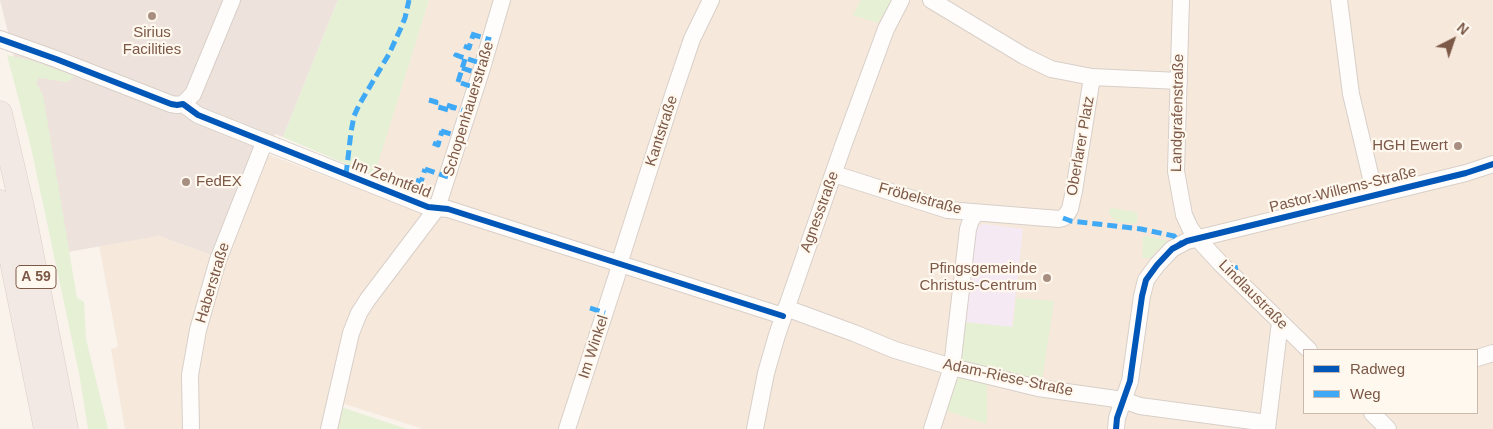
<!DOCTYPE html>
<html>
<head>
<meta charset="utf-8">
<style>
	body { margin:0 }
	#map { position:relative; width:1493px; height:429px; overflow:hidden; background:#f9f3ec; font-family:Helvetica,sans-serif }
	canvas { display:block }
	.legend { position:absolute; left:1303px; top:349px; width:175px; height:65px; box-sizing:border-box; background:#fff8ef; border:1px solid #cbb8ac; margin:0; padding:6px 9px; list-style:none; font-size:15px; color:#7c5847 }
	.legend li { display:flex; align-items:center; gap:10px; height:25px }
	.legend b { width:25px; border:1px solid #cbb8ac }
	.north { position:absolute; left:1428px; top:15px; width:50px; height:50px; -webkit-text-stroke:4px #fff8ef; paint-order:stroke; rotate:41deg; font-size:14px; font-weight:700; line-height:20px; text-align:center; color:#7c5847 }
	.north::after { content:''; display:block; margin:auto; width:18px; height:22px; background:#7c5847; clip-path:polygon(50% 0,100% 100%,50% 72%,0 100%) }
</style>
</head>
<body>
<div id="map">
<canvas width="1493" height="429"></canvas>
<ul class="legend">
<li><b style="height:6px;background:#0057b8"></b>Radweg</li>
<li><b style="height:6px;background:#3fa9f5"></b>Weg</li>
</ul>
<div class="north">N</div>
</div>
<script>
const context = document.querySelector('canvas').getContext('2d');
context.lineJoin = 'round';
function fill(path, color) { context.fillStyle = color; context.fill(path, 'evenodd'); }
const toPath = rows => new Path2D(rows.map(r => 'M' + r).join(''));
function stroke(path, color, width, dash) { context.strokeStyle = color; context.lineWidth = width; context.lineCap = dash ? 'butt' : 'round'; context.setLineDash(dash || []); context.stroke(path); }
function label(font, color, halo, rows, align = 'center') {
  context.font = font + ' Helvetica,sans-serif'; context.lineWidth = 4.5; context.setLineDash([]); context.textBaseline = 'middle'; context.strokeStyle = halo; context.fillStyle = color; for (const [text, x, y, turn = 0] of rows) {
    context.save(); context.translate(x, y); context.rotate((+turn || 0) * Math.PI / 180); context.textAlign = isNaN(turn) ? turn : align; if (halo) context.strokeText(text, 0, 0); context.fillText(text, 0, 0); context.restore();
  }
}
fill(toPath([
	[429,0,1493,0,1493,429,423,429,329,399,322,429,125,429,111,349,118,347,99,245,159,236,225,260,267,154,368,192],
	[1304,350,1477,350,1477,413,1304,413]
]), '#f6e9dc');
fill(toPath([
	[0,0,338,0,283,137,275,134,225,260,159,236,62,253]
]), '#ede3dc');
fill(toPath([
	[983,224,1023,229,1012,327,964,322,975,232,979,226]
]), '#f5eaf4');
fill(toPath([
	[338,0,429,0,374,176,283,137],
	[861,0,892,0,878,23,853,15],
	[7,55,33,61,75,76,67,82,39,78,36,83,43,95,77,298,84,302,86,339,108,429,88,429,79,373,30,143],
	[1112,208,1136,212,1138,215,1137,222,1133,224,1116,222,1109,214,1109,210],
	[1145,236,1166,240,1168,242,1156,251,1151,258,1142,258,1143,237],
	[1016,298,1054,301,1042,381,963,363,961,356,964,322,1013,327],
	[959,376,987,383,987,424,947,411,956,378],
	[341,407,407,429,335,429]
]), '#e6f0d5');
const minor = toPath([
	[931,0,1024,56,1051,69,1092,77,1179,81],
	[1181,0,1176,171,1184,215,1190,228,1198,239,1220,263,1309,350],
	[1339,0,1351,94,1375,195],
	[0,39,56,59,171,104,177,105,183,104,198,115,428,207,448,209,783,316],
	[183,104,193,94,232,0],
	[834,174,948,210,1059,219,1063,218,1067,214,1070,209,1074,191,1092,77],
	[786,308,854,333,895,350,952,367,1038,388,1123,400,1140,406,1267,423],
	[1477,358,1493,353],
	[1372,413,1388,429],
	[191,429,190,375,198,330,218,260,264,143],
	[329,429,351,333,359,313,368,299,437,208,482,68,502,0],
	[567,429,618,272,619,264,674,92,692,39,711,0],
	[755,429,766,373,777,335,843,146,886,29,901,0],
	[932,429,952,367,968,229,971,220,976,213],
	[1116,429,1117,418,1130,381,1142,296,1146,280,1157,265,1172,249,1187,241,1466,173,1493,164],
	[1267,429,1280,322]
]);
const highway = toPath([
	[0,113,23,211,66,429],
	[0,202,46,429]
]);
stroke(minor, '#d8cfc8', 18);
stroke(highway, '#dbd0c8', 25);
stroke(minor, '#fefdfc', 16);
stroke(highway, '#f2e8e4', 24);
stroke(toPath([
	[471,34,491,40],
	[464,46,469,48,473,35],
	[455,57,456,55,467,59],
	[468,59,477,62],
	[462,68,474,72],
	[458,82,465,59],
	[461,83,470,86],
	[429,100,436,102,435,106,452,111,453,107],
	[447,105,462,110],
	[441,131,454,135],
	[433,143,438,145,442,131],
	[425,169,448,177],
	[346,175,351,132,354,116,359,105,389,54,400,30,405,18,409,0],
	[416,180,421,182,425,169],
	[1063,218,1071,221,1141,229,1174,236,1181,244],
	[1230,273,1235,268,1242,267],
	[590,308,605,313]
]), '#3fa9f5', 5, [10, 5]);
stroke(toPath([
	[0,39,56,59,171,104,177,105,183,104,198,115,428,207,448,209,783,316],
	[1116,429,1117,418,1130,381,1142,296,1146,280,1157,265,1172,249,1187,241,1466,173,1493,164]
]), '#0057b8', 6);
for (const [x, y, r, color] of [
	[152,16,5,"#a88e81"],
	[1458,146,5,"#a88e81"],
	[186,182,5,"#a88e81"],
	[1047,278,5,"#a88e81"]
]) { const dot = new Path2D(); dot.arc(x, y, r, 0, 2 * Math.PI); context.fillStyle = color; context.fill(dot); stroke(dot, '#fff8ef', 2); }
for (const [x, y, w] of [
	[36,277,40]
]) { const box = new Path2D(); box.roundRect(x - w / 2, y - 11.5, w, 23, 4); context.fillStyle = '#fff8ef'; context.fill(box); stroke(box, '#7c5847', 1); }
label('bold 14px', '#7c5847', null, [
	["A 59",36,277]
]);
label('15px', '#7c5847', '#fff8ef', [
	["Sirius",152,33,"center"],
	["Facilities",152,50,"center"],
	["HGH Ewert",1448,146],
	["FedEX",196,182,"left"],
	["Pfingsgemeinde",1037,269],
	["Christus-Centrum",1037,286]
], 'right');
label('15px', '#7c5847', '#fff8ef', [
	["Schopenhauerstraße",469,109,-73],
	["Landgrafenstraße",1178,113,-89],
	["Kantstraße",662,131,-72],
	["Oberlarer Platz",1081,146,-80],
	["Im Zehntfeld",391,179,21],
	["Pastor-Willems-Straße",1343,190,-14],
	["Fröbelstraße",920,199,15],
	["Agnesstraße",820,212,-70],
	["Haberstraße",213,283,-73],
	["Lindlaustraße",1253,295,45],
	["Im Winkel",594,347,-72],
	["Adam-Riese-Straße",1008,378,12]
]);
</script>
</body>
</html>
